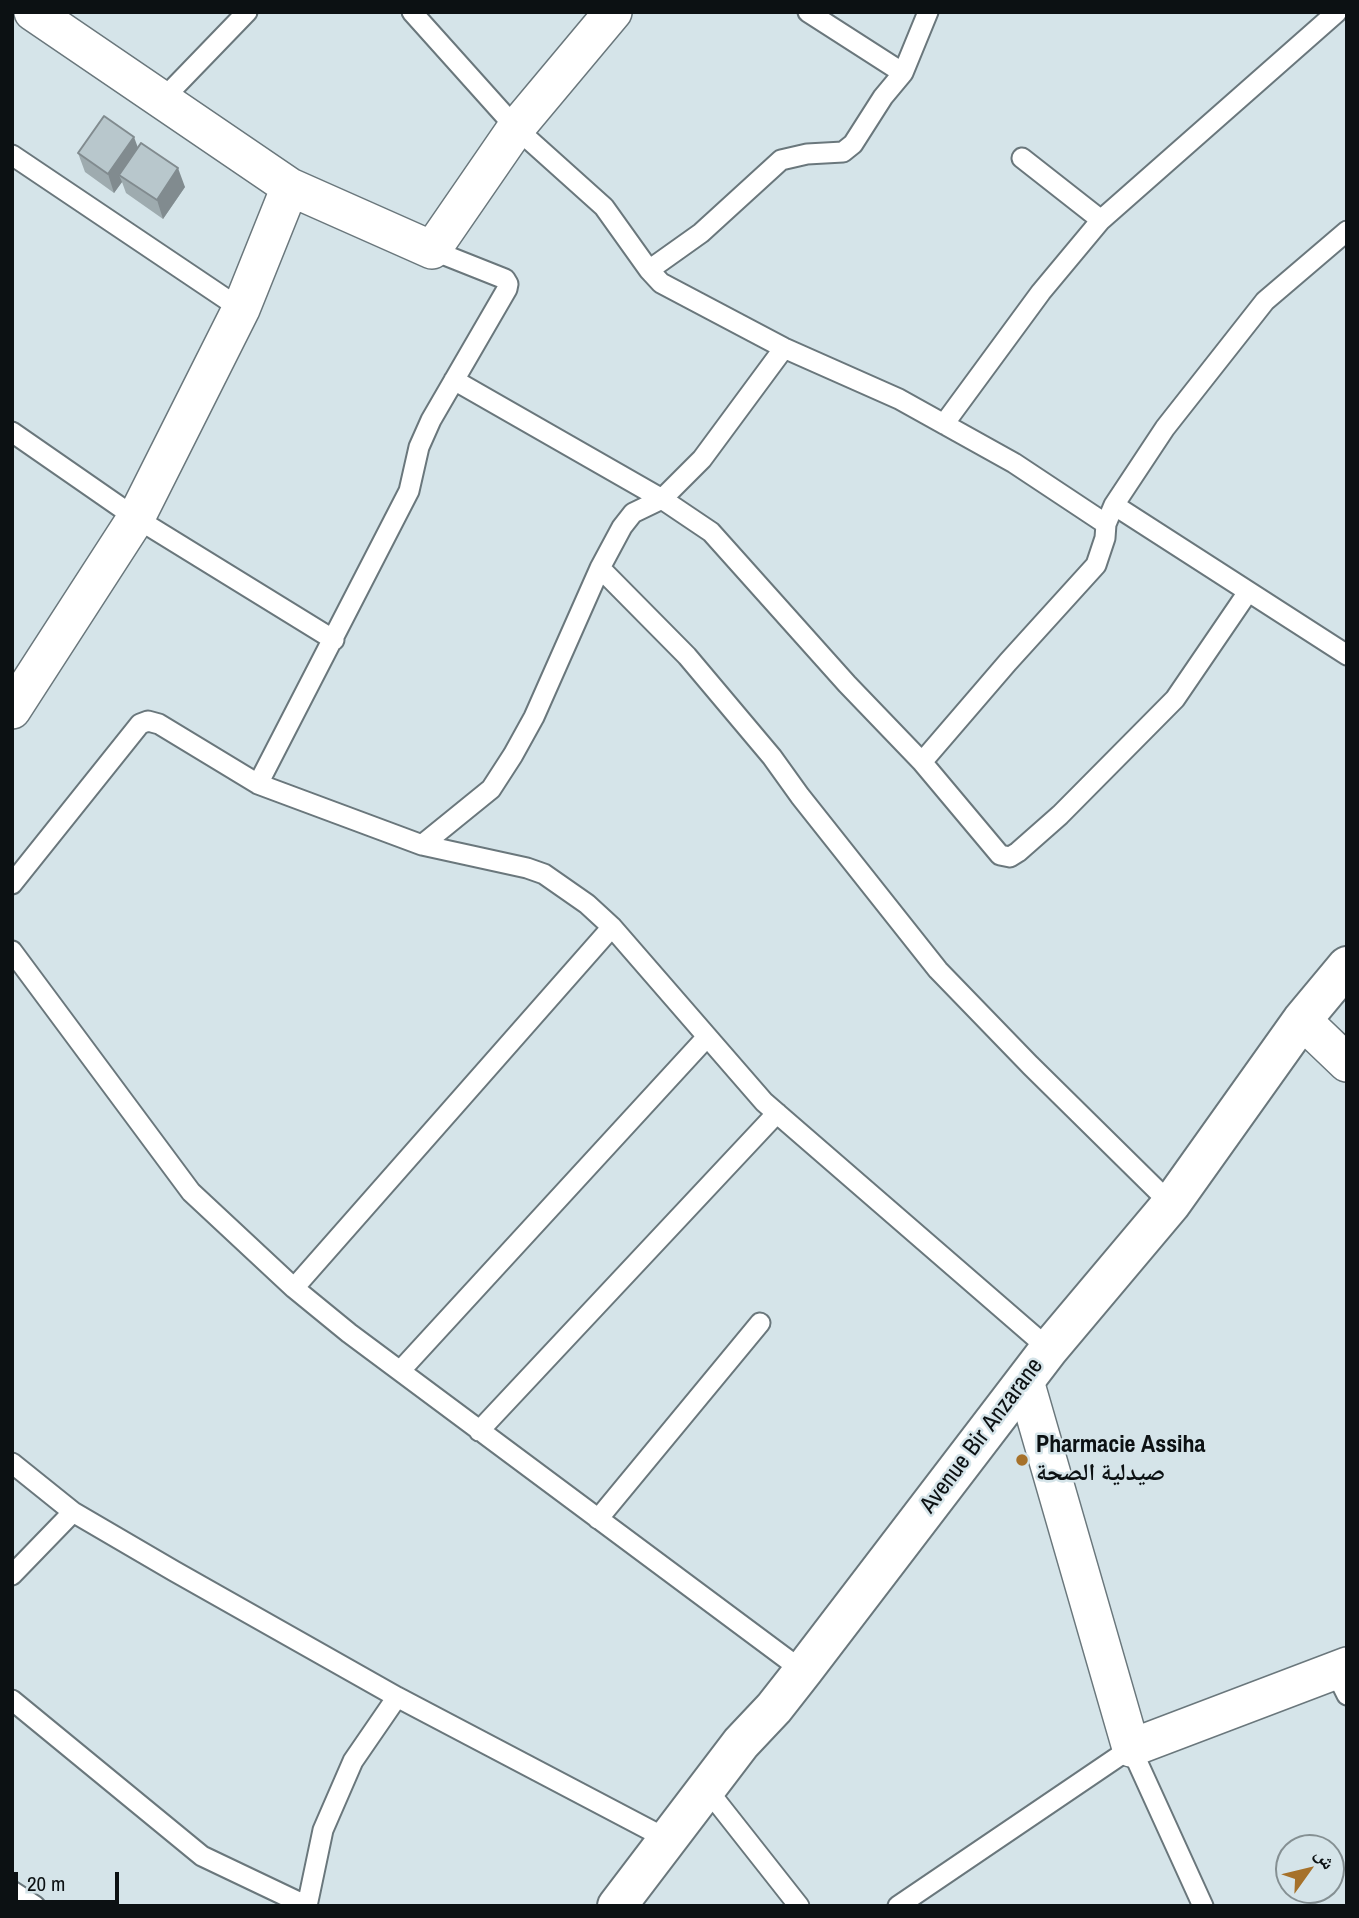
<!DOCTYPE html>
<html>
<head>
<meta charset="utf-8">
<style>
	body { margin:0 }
	#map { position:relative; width:1359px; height:1918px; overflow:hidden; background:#d5e4e9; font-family:"Archivo Narrow","Noto Naskh Arabic",sans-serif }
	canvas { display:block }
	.frame { position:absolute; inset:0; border:14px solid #0c1113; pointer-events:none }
	.north { position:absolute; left:1275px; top:1834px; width:70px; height:70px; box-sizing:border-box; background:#d5e4e9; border:2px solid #859093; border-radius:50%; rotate:56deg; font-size:19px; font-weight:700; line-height:28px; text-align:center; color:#0c1113 }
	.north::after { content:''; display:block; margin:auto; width:24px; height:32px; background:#a6712a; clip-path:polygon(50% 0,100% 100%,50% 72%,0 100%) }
	.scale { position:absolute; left:14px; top:1872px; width:105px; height:32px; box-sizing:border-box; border:4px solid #0c1113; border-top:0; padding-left:9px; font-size:21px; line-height:24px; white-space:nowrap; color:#0c1113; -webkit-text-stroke:5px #d5e4e9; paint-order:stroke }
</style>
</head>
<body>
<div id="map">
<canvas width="1359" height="1918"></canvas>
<div class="frame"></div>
<div class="north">ش</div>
<div class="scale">20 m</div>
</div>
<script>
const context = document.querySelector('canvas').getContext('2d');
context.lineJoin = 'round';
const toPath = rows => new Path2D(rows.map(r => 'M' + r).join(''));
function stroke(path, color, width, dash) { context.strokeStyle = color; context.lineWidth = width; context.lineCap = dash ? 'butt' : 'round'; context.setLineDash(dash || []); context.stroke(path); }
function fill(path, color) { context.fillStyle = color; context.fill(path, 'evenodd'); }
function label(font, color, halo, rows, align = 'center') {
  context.font = font + ' "Archivo Narrow","Noto Naskh Arabic",sans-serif'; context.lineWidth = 5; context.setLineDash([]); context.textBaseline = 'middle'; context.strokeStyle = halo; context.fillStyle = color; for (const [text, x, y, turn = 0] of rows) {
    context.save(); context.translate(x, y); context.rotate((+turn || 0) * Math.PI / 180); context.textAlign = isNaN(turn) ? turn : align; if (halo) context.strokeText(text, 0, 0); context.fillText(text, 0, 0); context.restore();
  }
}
const service = toPath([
	[412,12,516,128,604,207,649,270,661,283,784,348,899,399,1014,463,1106,524],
	[903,73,928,12],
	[162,100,247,12],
	[12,155,241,309],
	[1022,158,1101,220],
	[432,250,505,279,508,284,507,289,431,420,419,447,409,491,258,784,422,845,491,789,513,755,534,717,600,568,622,527,633,513,662,499,702,459,784,348],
	[649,270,701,233,781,160,807,154,843,152,853,144,883,97,903,73,808,12],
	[454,380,662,499,711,532,847,684,922,762,1000,855,1010,857,1018,852,1060,815,1175,699,1248,592],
	[944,424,1041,292,1101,220,1337,12],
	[12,432,136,518,334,640],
	[1114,505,1347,655],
	[600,568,687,656,772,757,800,796,938,970,1030,1065,1171,1204],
	[922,762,1008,662,1096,565,1105,538,1106,524,1114,505,1165,428,1265,301,1347,231],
	[422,845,527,868,544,874,587,904,612,927,764,1102,1049,1349],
	[12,884,140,724,148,721,159,724,258,784],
	[12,951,191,1192,294,1288,349,1333,803,1671],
	[294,1288,612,927],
	[401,1370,706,1038],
	[479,1431,777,1113],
	[12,1463,73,1512,174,1571,397,1697,667,1839],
	[598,1519,760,1323],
	[12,1575,73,1512],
	[1335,1671,1347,1695],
	[12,1700,202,1856,307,1906],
	[706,1788,799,1906],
	[12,1891,35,1906],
	[307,1906,323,1830,353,1761,397,1697],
	[898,1906,1131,1748,1203,1906]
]);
const minor = toPath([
	[33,12,290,187,432,250,516,128,613,12],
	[12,710,136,518,241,309,290,187],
	[1302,1020,1347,1063],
	[1025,1381,1131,1748,1347,1666]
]);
const tertiary = toPath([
	[617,1906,741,1743,774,1708,803,1671,1049,1349,1171,1204,1302,1020,1347,966]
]);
stroke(service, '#6a777c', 23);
stroke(minor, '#6a777c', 40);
stroke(tertiary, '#6a777c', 42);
stroke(service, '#fff', 19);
stroke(minor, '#fff', 37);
stroke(tertiary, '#fff', 38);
fill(toPath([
	[138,147,185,187,163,219,126,193,122,182,114,193,85,172,78,153]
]), '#9eabaf');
fill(toPath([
	[134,137,141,156,119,175,122,182,114,193,108,174],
	[178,168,185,187,163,219,157,200]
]), '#818b8f');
const building = toPath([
	[104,116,134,137,108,174,78,153,104,116],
	[141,143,178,168,157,200,119,175,141,143]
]);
fill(building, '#b8c7cc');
stroke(building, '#818b8f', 2);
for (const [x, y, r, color] of [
	[1022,1460,7,"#a6712a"]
]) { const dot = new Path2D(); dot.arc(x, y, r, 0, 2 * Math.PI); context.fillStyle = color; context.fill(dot); stroke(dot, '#d5e4e9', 2.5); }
label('24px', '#0c1113', '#d5e4e9', [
	["Avenue Bir Anzarane",982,1436,-53]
]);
label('bold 24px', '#0c1113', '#d5e4e9', [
	["Pharmacie Assiha",1036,1446],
	["صيدلية الصحة",1036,1474]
], 'left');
</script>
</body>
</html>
